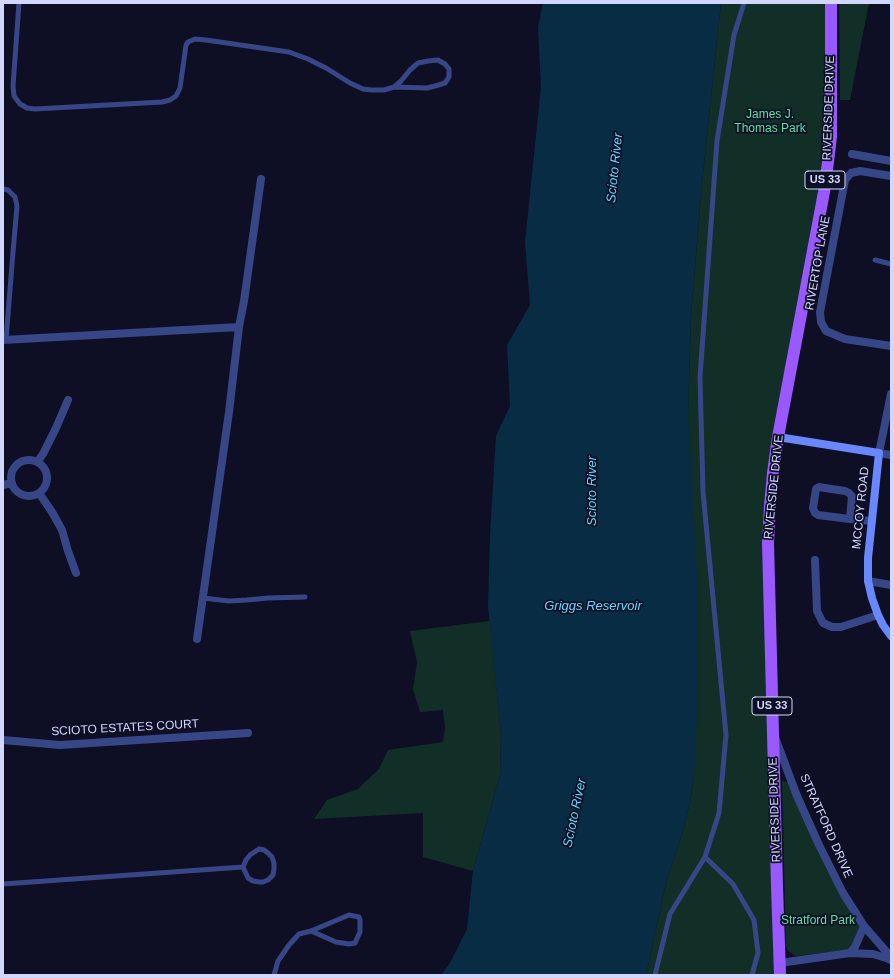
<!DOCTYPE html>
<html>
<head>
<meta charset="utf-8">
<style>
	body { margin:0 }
	#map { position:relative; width:894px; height:978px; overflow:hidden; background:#0e0f25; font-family:Arial,sans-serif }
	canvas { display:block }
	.frame { position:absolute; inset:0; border:4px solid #d2d7ff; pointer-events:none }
</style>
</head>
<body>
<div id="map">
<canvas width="894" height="978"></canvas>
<div class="frame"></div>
</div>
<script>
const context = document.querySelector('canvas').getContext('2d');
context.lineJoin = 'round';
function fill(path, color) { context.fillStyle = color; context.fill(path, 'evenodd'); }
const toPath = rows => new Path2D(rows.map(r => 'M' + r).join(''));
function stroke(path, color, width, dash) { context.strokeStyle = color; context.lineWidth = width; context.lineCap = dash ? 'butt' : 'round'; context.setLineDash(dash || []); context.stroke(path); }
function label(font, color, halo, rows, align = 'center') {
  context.font = font + ' Arial,sans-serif'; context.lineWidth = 3.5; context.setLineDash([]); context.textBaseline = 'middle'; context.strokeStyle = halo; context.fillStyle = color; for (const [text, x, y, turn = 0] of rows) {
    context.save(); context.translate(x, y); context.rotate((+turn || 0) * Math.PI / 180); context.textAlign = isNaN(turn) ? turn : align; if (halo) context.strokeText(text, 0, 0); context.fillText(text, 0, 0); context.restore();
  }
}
fill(toPath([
	[721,3,831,3,831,130,770,506,780,975,646,975,666,883,682,835,690,802,694,776,688,412,691,316,702,183],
	[839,3,869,3,850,100,840,100],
	[490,621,501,734,500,775,473,871,423,857,423,813,314,819,327,800,358,789,379,769,388,750,443,742,445,728,443,710,420,712,413,689,417,662,410,631],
	[782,781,788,782,816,848,828,872,860,925,852,945,847,950,796,956,788,951,786,946]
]), '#112f27');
fill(toPath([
	[543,3,721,3,702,183,691,316,688,412,697,573,698,699,694,776,690,802,682,835,666,883,646,975,441,975,450,963,467,929,473,871,500,775,501,734,488,607,490,535,496,436,510,406,507,345,530,305,525,242,541,87,538,27]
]), '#082c44');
stroke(toPath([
	[19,3,13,86,14,96,20,104,27,108,35,109,162,102,170,100,176,96,180,88,186,45,188,42,195,39,206,40,289,52,308,59,326,68,350,83,363,89,371,90,384,90,394,87,427,88,435,86,445,83,449,77,449,69,445,64,438,60,428,61,418,63,410,70,401,81,394,87],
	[3,189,8,190,15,197,17,206,13,252,6,340],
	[875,260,891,264],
	[203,598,229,601,247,600,268,598,305,597],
	[259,849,264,850,268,853,272,857,274,863,274,869,273,875,268,880,263,882,259,882,253,881,248,878,243,867,246,860,250,855,259,849],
	[705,857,733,884,754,920,758,953,752,975],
	[3,884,243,867],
	[274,975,278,961,289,945,299,934,311,931,349,915,359,917,360,920,360,932,355,943,349,944,336,942,311,931],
	[655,975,670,914,705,857,719,813,726,735,703,492,700,377,717,141,734,35,744,3]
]), '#374686', 5);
stroke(toPath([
	[852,154,891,161],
	[891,176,860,171,851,173,845,180,820,312,821,322,826,331,845,339,891,346],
	[3,340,239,327],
	[891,394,879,453,891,455],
	'11 478a18 18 0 1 1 36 0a18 18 0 1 1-36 0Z',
	[38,461,43,454,56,428,68,400],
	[3,485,12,483],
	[39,493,52,512,62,530,68,551,76,573],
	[850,519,852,496,849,493,845,491,825,488,819,487,816,489,813,508,815,513,818,515,850,519,872,521],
	[815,560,817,611,823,623,832,627,841,627,878,615],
	[868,581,891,585],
	[197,639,229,412,239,327,244,301,261,179],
	[3,740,60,745,248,733],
	[776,740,797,796,819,845,843,893,864,926,891,957],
	[850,953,873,954,886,958,891,960],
	[780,963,850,953,855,947,864,926]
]), '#374686', 8);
stroke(toPath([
	[778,437,879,453,868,558,868,581,872,598,878,615,883,625,891,636]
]), '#6988ff', 8);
stroke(toPath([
	[780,975,777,886,768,543,770,506,773,473,778,437,824,192,828,162,831,136,831,3]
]), '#9a59ff', 12);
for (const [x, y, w] of [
	[825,180,40],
	[772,706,40]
]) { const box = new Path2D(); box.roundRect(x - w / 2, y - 9, w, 18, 3); context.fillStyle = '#0e0f25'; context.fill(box); stroke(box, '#d2d7ff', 1); }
label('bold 11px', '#d2d7ff', null, [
	["US 33",825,180],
	["US 33",772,706]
]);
label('12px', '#d2d7ff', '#0e0f25', [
	["RIVERSIDE DRIVE",829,108,-88],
	["RIVERTOP LANE",818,263,-80],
	["RIVERSIDE DRIVE",774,487,-84],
	["MCCOY ROAD",861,508,-84],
	["SCIOTO ESTATES COURT",125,728,-3],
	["RIVERSIDE DRIVE",775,810,-92],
	["STRATFORD DRIVE",826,826,66]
]);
label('12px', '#59e3a1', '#0e0f25', [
	["James J.",770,115],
	["Thomas Park",770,129],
	["Stratford Park",818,921]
]);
label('italic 13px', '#60daff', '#0e0f25', [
	["Scioto River",615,168,-84],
	["Scioto River",592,491,-90],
	["Griggs Reservoir",593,606],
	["Scioto River",575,813,-78]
]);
</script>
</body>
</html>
